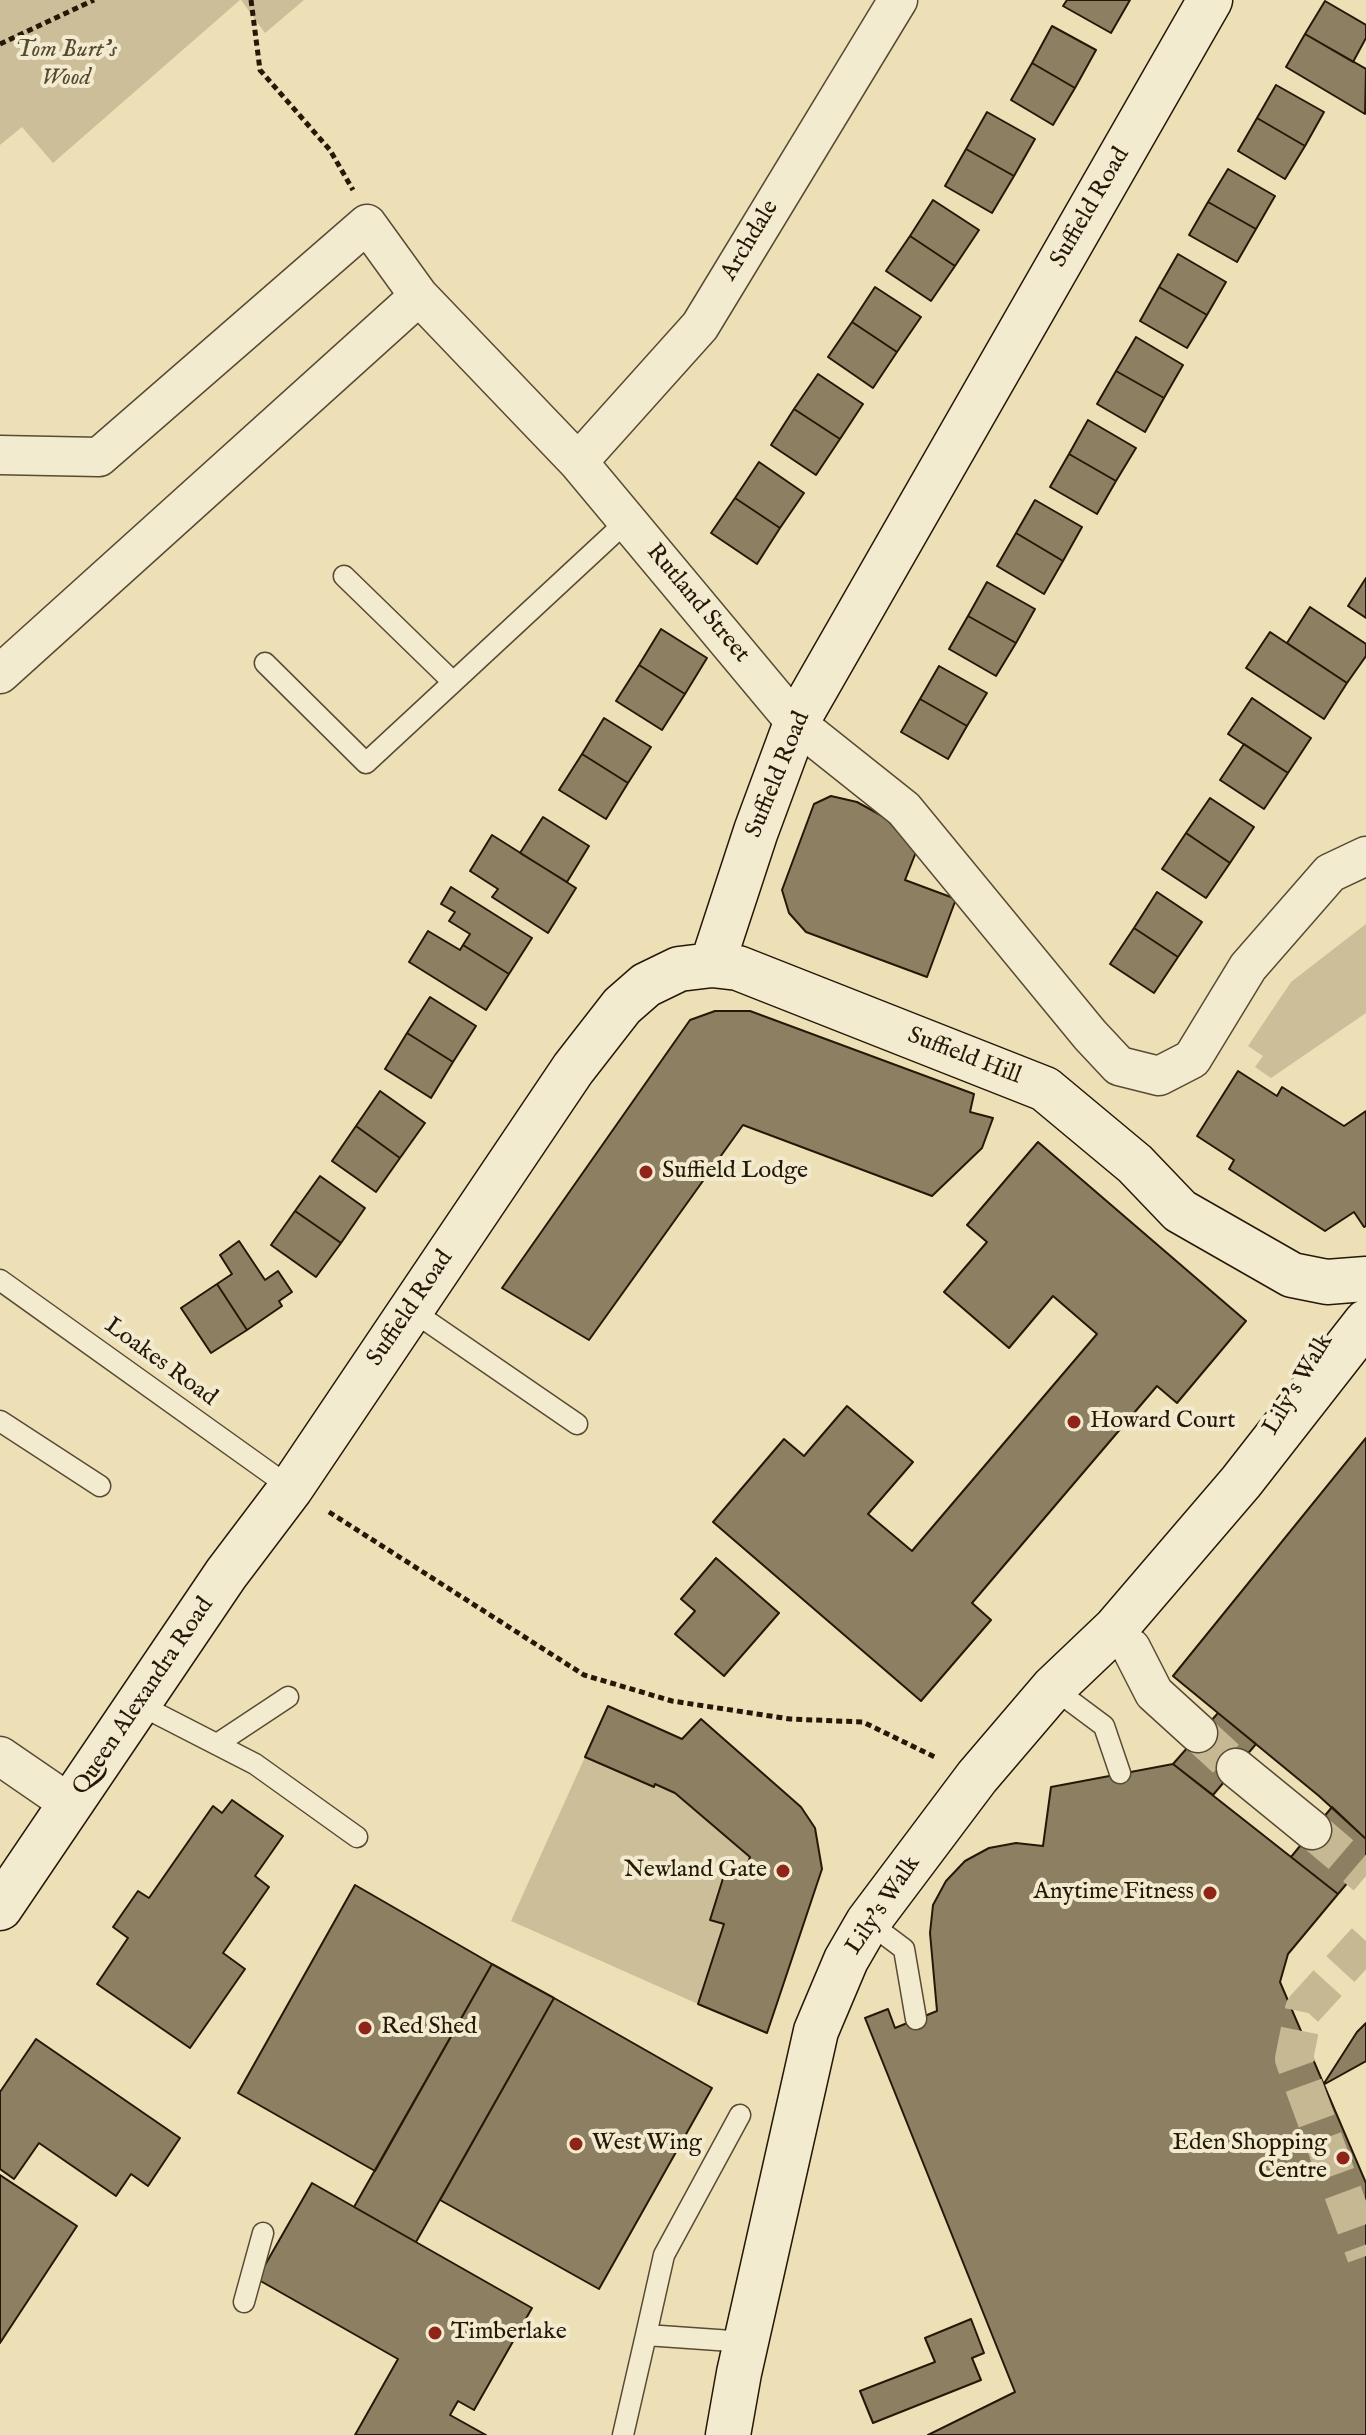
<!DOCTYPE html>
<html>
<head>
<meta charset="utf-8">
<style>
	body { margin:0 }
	canvas { display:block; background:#ede0b6 }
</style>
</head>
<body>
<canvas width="1366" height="2435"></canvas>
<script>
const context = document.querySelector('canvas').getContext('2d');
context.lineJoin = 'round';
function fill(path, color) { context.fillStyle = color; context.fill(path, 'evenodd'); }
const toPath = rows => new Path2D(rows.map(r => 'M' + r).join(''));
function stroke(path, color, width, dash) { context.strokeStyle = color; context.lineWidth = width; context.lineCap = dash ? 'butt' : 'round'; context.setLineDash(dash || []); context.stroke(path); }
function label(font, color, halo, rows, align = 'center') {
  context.font = font + ' "IM FELL English",serif'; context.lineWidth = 8; context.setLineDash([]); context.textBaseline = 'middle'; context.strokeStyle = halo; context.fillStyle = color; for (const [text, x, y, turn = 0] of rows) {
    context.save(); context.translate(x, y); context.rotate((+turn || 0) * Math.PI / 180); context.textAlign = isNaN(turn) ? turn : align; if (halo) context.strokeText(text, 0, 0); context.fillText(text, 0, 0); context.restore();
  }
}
fill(toPath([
	[0,0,240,0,53,163,22,127,0,145],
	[241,0,304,0,265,33],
	[1366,924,1366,1013,1271,1078,1255,1067,1263,1056,1248,1046,1291,982],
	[585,1757,654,1787,655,1784,675,1793,750,1857,743,1878,725,1873,710,1920,724,1924,698,2004,511,1921]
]), '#cbbe98');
const building = toPath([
	[1067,0,1130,0,1111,33,1063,6,1067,0],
	[1325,1,1366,25,1366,38,1353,62,1305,34,1325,1],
	[1052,26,1096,50,1075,88,1032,63,1052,26],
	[1305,34,1366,69,1365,114,1286,67,1305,34],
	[1032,63,1075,88,1053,125,1011,100,1032,63],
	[1276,85,1324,112,1305,146,1257,118,1276,85],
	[987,112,1035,139,1014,176,966,149,987,112],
	[1257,118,1305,146,1285,179,1238,151,1257,118],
	[966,149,1014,176,992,213,945,186,966,149],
	[1228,169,1275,196,1256,229,1208,202,1228,169],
	[933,200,979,230,955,266,910,236,933,200],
	[1208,202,1256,229,1237,262,1189,235,1208,202],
	[910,236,955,266,931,301,886,271,910,236],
	[1178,254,1226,282,1207,315,1159,287,1178,254],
	[875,287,921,317,897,352,852,322,875,287],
	[1159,287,1207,315,1187,348,1140,321,1159,287],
	[852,322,897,352,873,388,828,357,852,322],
	[1136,337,1183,365,1164,398,1116,371,1136,337],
	[1116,371,1164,398,1145,432,1097,404,1116,371],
	[818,374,863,404,840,439,794,409,818,374],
	[794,409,840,439,816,475,771,445,794,409],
	[1088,420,1136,448,1116,481,1069,454,1088,420],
	[1069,454,1116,481,1097,514,1050,487,1069,454],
	[759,462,804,493,780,528,735,498,759,462],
	[735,498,780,528,757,564,711,533,735,498],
	[1035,500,1082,527,1063,561,1016,533,1035,500],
	[1016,533,1063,561,1044,594,997,566,1016,533],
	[1366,578,1366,618,1348,606,1366,578],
	[987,582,1035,609,1016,643,968,616,987,582],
	[1310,607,1366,644,1366,656,1347,683,1287,643,1310,607],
	[968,616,1016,643,996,676,949,649,968,616],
	[661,629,707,658,685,694,639,665,661,629],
	[1270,632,1347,683,1324,719,1246,668,1270,632],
	[639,665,685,694,662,730,616,701,639,665],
	[939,666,987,693,967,726,920,699,939,666],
	[1252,698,1311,738,1288,773,1228,734,1252,698],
	[920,699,967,726,948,759,901,732,920,699],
	[604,718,651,747,628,783,582,754,604,718],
	[1244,744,1288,773,1264,809,1220,780,1244,744],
	[582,754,628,783,606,819,559,790,582,754],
	[831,796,857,802,886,818,916,852,905,880,956,899,927,977,806,932,789,913,782,890,814,804,831,796],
	[1210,798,1254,827,1230,863,1186,833,1210,798],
	[543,817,589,846,567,882,520,853,543,817],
	[1186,833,1230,863,1206,898,1162,869,1186,833],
	[492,835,576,888,548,933,492,897,498,889,470,871,492,835],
	[451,887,532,938,509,974,463,945,470,934,449,921,455,912,441,904,451,887],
	[1157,892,1202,922,1178,957,1134,928,1157,892],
	[1134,928,1178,957,1154,993,1110,964,1134,928],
	[428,931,460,950,463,945,509,974,486,1010,409,962,428,931],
	[430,997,476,1026,453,1062,407,1033,430,997],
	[715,1011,750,1011,974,1094,970,1112,993,1118,982,1148,932,1196,743,1125,589,1340,502,1288,690,1020,715,1011],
	[407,1033,453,1062,431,1098,385,1069,407,1033],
	[1238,1071,1277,1096,1282,1087,1344,1126,1366,1111,1366,1226,1364,1227,1354,1212,1325,1231,1229,1169,1234,1160,1197,1136,1238,1071],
	[380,1091,425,1123,400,1158,356,1126,380,1091],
	[356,1126,400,1158,376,1192,332,1161,356,1126],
	[1038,1142,1246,1321,1177,1403,1157,1386,972,1603,991,1620,921,1701,713,1522,784,1439,804,1456,847,1406,913,1462,868,1514,912,1551,1097,1334,1053,1296,1009,1348,944,1292,987,1242,967,1225,1038,1142],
	[320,1176,365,1208,341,1243,295,1211,320,1176],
	[295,1211,341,1243,316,1277,271,1245,295,1211],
	[239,1241,265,1280,278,1271,292,1292,279,1301,282,1306,247,1330,217,1284,232,1274,220,1255,239,1241],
	[217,1284,247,1330,211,1353,181,1308,217,1284],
	[1366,1438,1366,1839,1319,1796,1173,1676,1366,1438],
	[716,1558,779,1613,724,1676,675,1634,695,1611,681,1599,716,1558],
	[608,1706,682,1739,701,1719,801,1807,815,1828,822,1869,767,2033,698,2004,724,1924,710,1920,725,1872,743,1878,750,1857,675,1793,655,1784,654,1787,585,1757,608,1706],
	[1218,1713,1256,1744,1213,1795,1173,1764,1218,1713],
	[1173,1764,1338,1894,1288,1954,1280,1982,1366,2183,1366,2435,928,2435,1015,2392,865,2018,888,2009,895,2028,937,2011,930,1933,933,1905,946,1881,965,1861,989,1848,1016,1843,1043,1846,1051,1787,1173,1764],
	[232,1800,283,1836,255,1876,269,1887,223,1953,245,1969,190,2048,97,1984,128,1938,113,1927,138,1891,149,1898,213,1806,222,1813,232,1800],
	[1332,1807,1366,1839,1366,1861,1338,1894,1291,1857,1332,1807],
	[355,1885,492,1964,375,2171,238,2093,355,1885],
	[492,1964,554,1998,416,2242,354,2207,492,1964],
	[554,1998,712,2088,599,2289,440,2200,554,1998],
	[1366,2023,1366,2061,1323,2085,1357,2032,1366,2023],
	[36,2039,180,2138,148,2186,131,2174,116,2196,39,2143,14,2179,0,2169,0,2092,36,2039],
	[0,2175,77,2226,0,2343,0,2175],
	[312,2183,532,2308,474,2410,458,2401,450,2415,486,2435,355,2435,398,2359,257,2279,312,2183],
	[971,2319,984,2353,972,2358,981,2380,873,2423,860,2391,935,2362,925,2338,971,2319]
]);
fill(building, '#8d8062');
stroke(building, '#261807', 2);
stroke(toPath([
	[1198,1733,1236,1768],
	[1312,1830,1366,1876],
	[1366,1941,1304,2009,1294,2059,1366,2256]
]), '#c5b893', 38, [38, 19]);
const lane = toPath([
	[344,576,453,682],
	[265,663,366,763,627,521],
	[0,1280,291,1488],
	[411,1310,577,1424],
	[0,1421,100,1486],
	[1053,1688,1104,1726,1120,1773],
	[140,1705,255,1764,357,1837],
	[217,1744,288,1697],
	[868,1922,904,1949,916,2019],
	[244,2302,263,2233],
	[646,2335,664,2255,740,2115],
	[623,2435,646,2335,746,2342]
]);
const street = toPath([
	[0,455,99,457,367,224,419,296],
	[578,462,700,326,898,0],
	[0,674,419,296,578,462,796,723,904,809,1090,1035,1119,1066,1159,1076,1192,1059,1248,967,1330,873,1366,856],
	[1131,1648,1154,1693,1198,1733],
	[0,1756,70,1804],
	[1236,1768,1312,1830]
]);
const secondary = toPath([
	[712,965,756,831,796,723,1210,0],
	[0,1908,226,1574,291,1488,573,1069,622,1006,646,985,679,969,712,965,738,968,1045,1089,1135,1164,1180,1211,1292,1275,1327,1282,1366,1279],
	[728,2435,739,2373,816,2031,846,1960,868,1922,977,1777,1053,1688,1115,1629,1241,1482,1366,1322]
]);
stroke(lane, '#584a33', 23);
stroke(street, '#584a33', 41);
stroke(secondary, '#261807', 47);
stroke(toPath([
	[251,0,260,70,330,150,353,190],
	[0,44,94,0],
	[329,1512,584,1675,672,1701,790,1719,863,1722,937,1758]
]), '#261807', 5, [6, 4]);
stroke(lane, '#f3ebd0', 20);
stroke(street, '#f3ebd0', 38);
stroke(secondary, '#f3ebd0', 44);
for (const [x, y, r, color] of [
	[646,1172,8,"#8f2418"],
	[1074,1422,8,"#8f2418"],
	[783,1871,8,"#8f2418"],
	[1210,1893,8,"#8f2418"],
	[365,2028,8,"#8f2418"],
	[576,2144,8,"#8f2418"],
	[1343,2158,8,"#8f2418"],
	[435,2333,8,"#8f2418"]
]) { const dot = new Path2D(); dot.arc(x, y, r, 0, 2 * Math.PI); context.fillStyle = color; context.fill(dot); stroke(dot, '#f3ebd0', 3); }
label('italic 24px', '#584a32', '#f3ebd0', [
	["Tom Burt's",66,51],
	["Wood",66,79]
]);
label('24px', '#261807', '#f3ebd0', [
	["Suffield Road",1091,208,-60],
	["Archdale",751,241,-59],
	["Rutland Street",697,604,50],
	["Suffield Road",779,775,-68],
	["Suffield Hill",964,1057,21],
	["Suffield Road",411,1309,-56],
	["Loakes Road",160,1363,36],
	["Lily's Walk",1299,1385,-59],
	["Queen Alexandra Road",144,1697,-56],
	["Lily's Walk",884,1906,-56]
]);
label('24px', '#261807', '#f3ebd0', [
	["Suffield Lodge",662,1172],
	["Howard Court",1090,1422],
	["Newland Gate",767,1871,"right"],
	["Anytime Fitness",1194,1893,"right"],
	["Red Shed",381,2028],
	["West Wing",592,2144],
	["Eden Shopping",1327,2144,"right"],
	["Centre",1327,2172,"right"],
	["Timberlake",451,2333]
], 'left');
</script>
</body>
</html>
